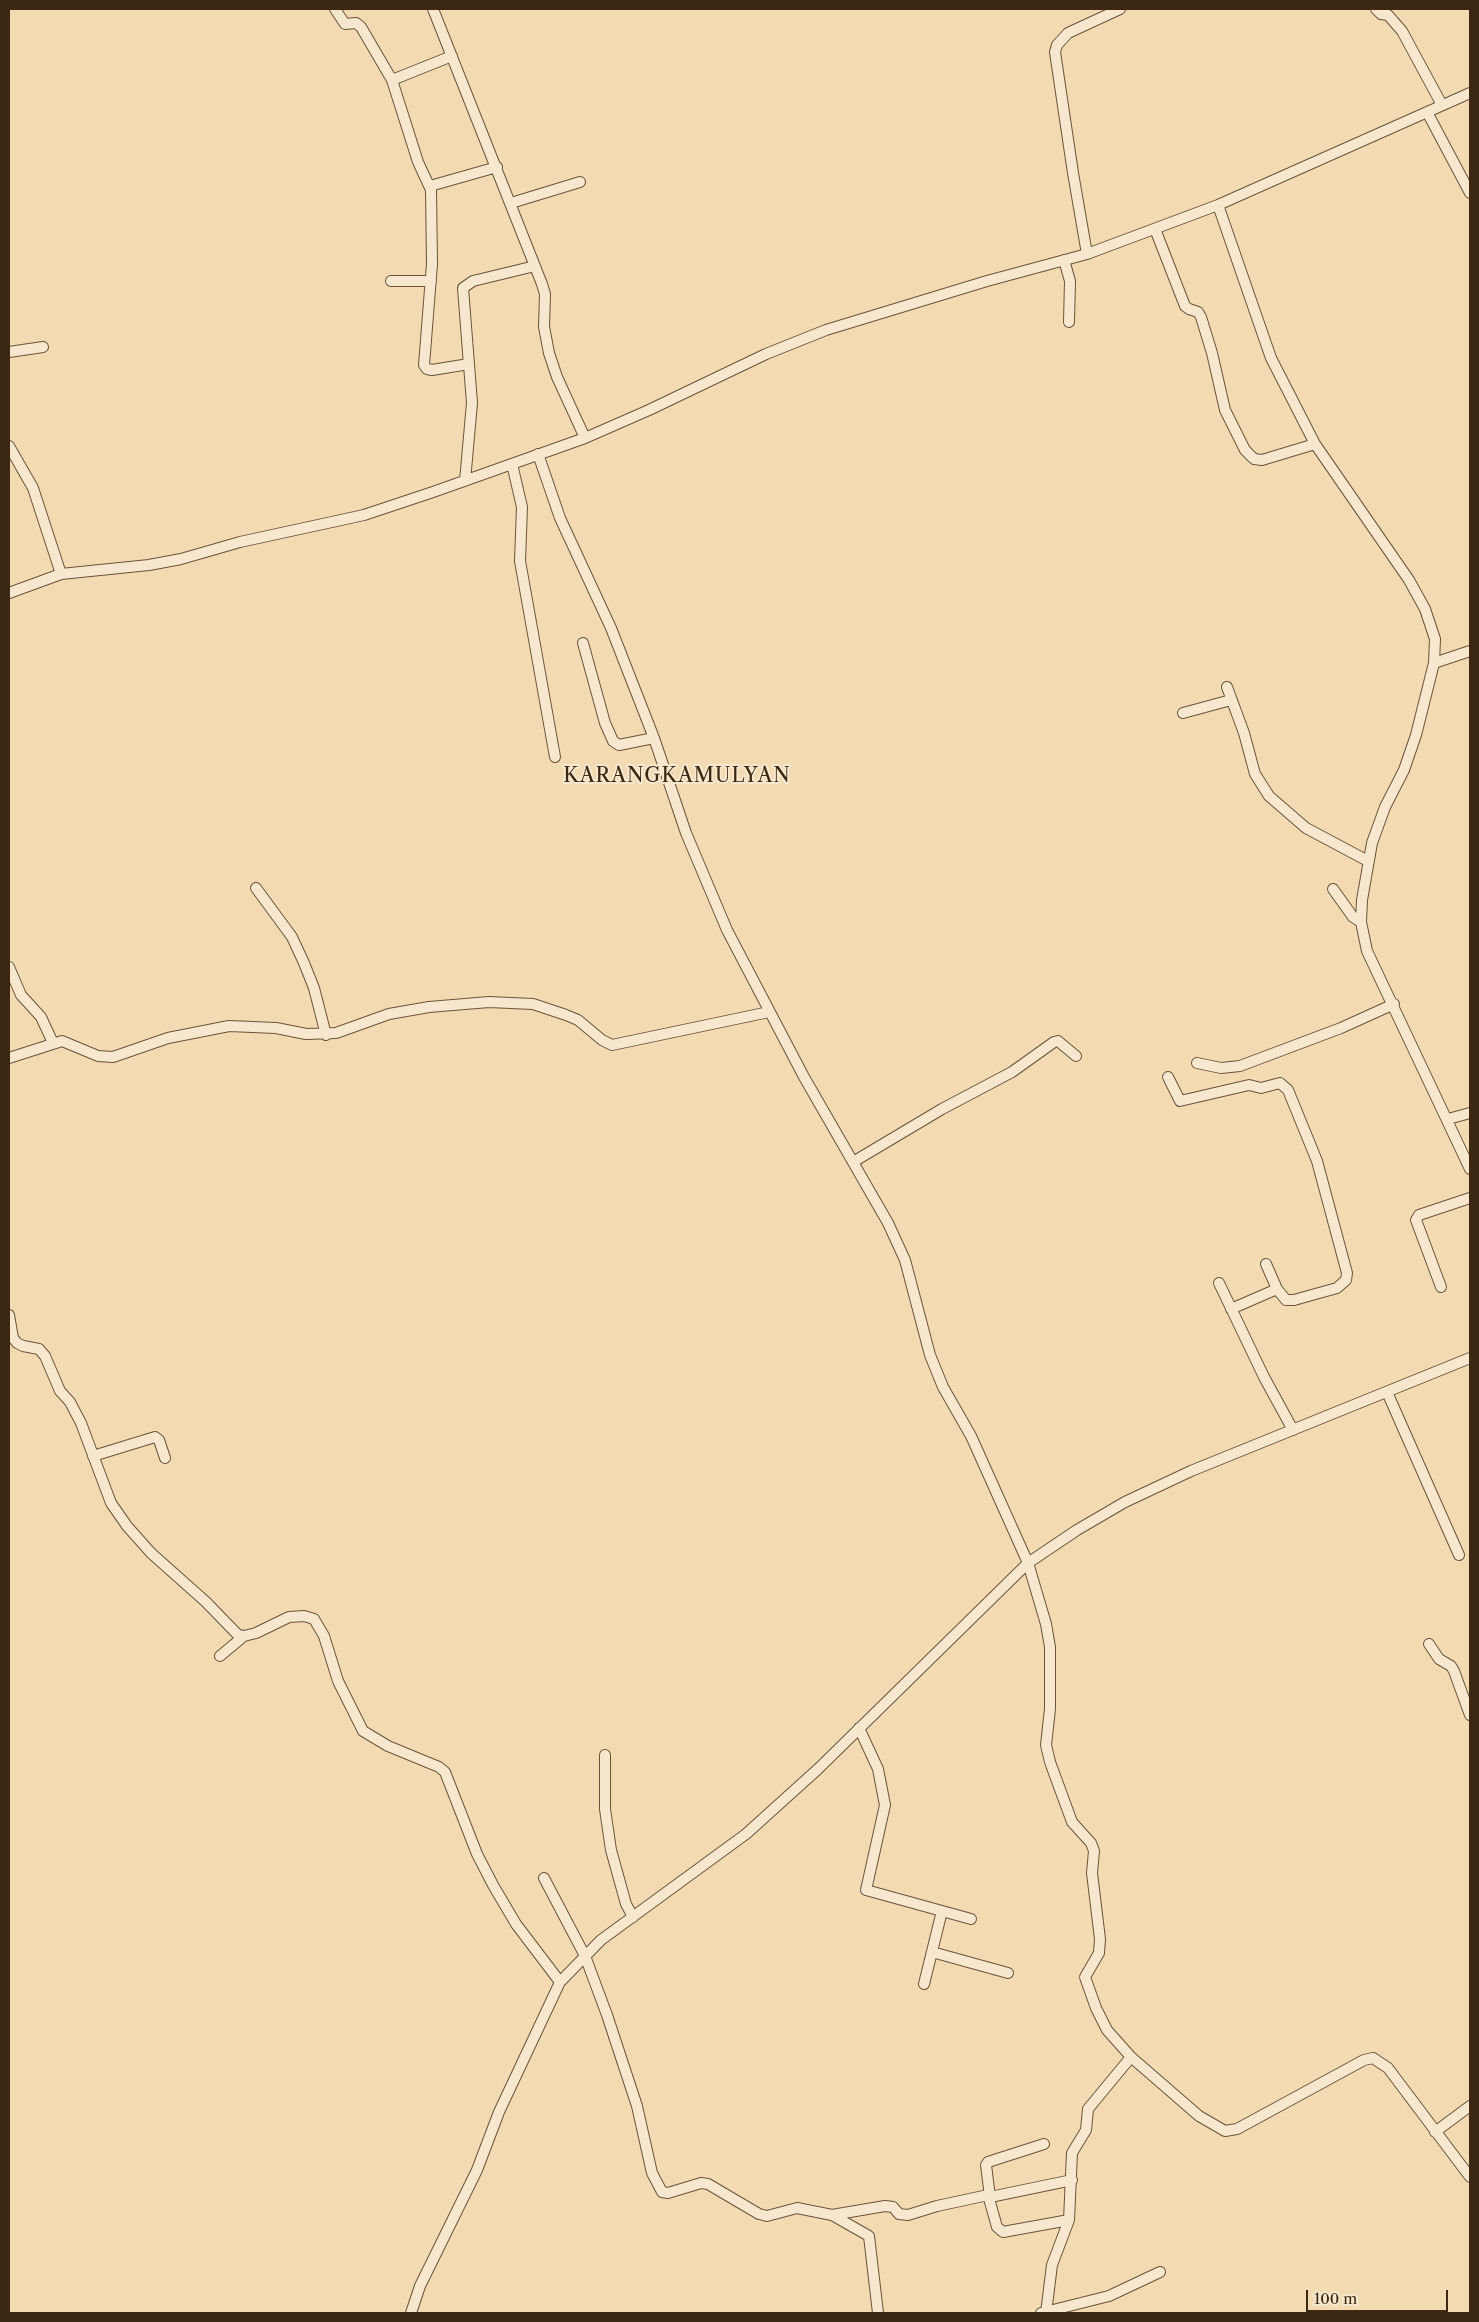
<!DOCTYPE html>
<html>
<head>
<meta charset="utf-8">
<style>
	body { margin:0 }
	#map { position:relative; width:1479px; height:2322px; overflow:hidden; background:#f2dab3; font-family:"Libre Caslon Text",serif }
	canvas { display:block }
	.frame { position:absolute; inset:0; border:10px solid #3c2712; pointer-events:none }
	.scale { position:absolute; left:1306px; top:2290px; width:142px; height:22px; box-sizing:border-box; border:2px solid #3c2712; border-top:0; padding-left:6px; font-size:15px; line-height:18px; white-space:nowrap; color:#3c2712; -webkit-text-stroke:4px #f7e7ce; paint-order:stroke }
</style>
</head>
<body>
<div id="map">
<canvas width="1479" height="2322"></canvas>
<div class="frame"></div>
<div class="scale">100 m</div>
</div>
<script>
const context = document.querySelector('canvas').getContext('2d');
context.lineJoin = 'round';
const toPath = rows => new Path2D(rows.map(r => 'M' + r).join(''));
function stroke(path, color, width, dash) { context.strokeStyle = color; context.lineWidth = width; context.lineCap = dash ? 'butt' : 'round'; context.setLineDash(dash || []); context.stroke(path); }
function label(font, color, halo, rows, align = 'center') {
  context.font = font + ' "Libre Caslon Text",serif'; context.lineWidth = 4; context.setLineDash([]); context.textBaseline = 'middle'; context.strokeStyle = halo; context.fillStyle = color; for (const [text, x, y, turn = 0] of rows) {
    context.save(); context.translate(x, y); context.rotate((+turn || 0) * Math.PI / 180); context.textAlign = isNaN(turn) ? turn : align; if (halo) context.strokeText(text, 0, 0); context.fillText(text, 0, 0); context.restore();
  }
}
const street = toPath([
	[335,9,345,24,356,23,361,27,392,80],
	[433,9,542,284,545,294,544,327,549,353,557,377,585,438],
	[1376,9,1381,14,1388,15,1402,31,1442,105],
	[452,56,392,80,418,162,431,190,432,264,424,365,427,369,432,370,469,364],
	[1427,112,1470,193],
	[430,186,497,167],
	[511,203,580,182],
	[1218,205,1271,358,1315,444,1409,580,1425,609,1435,639,1434,663],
	[1155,229,1185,306,1189,309,1198,312,1201,317,1212,353,1225,410,1245,450,1254,459,1262,460,1315,444],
	[1087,254,1073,173,1055,52,1057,45,1068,33,1120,9],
	[1064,260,1070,281,1069,322],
	[391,281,431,281],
	[9,352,43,347],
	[9,446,33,488,61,574],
	[538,454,560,518,611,628,654,738,686,833,727,930,804,1077,888,1223,905,1260,930,1355,943,1387,971,1436,1028,1563,1046,1624,1050,1647,1050,1709,1046,1745,1050,1762,1072,1822,1091,1843,1094,1851,1092,1873,1100,1939,1099,1953,1085,1977,1096,2008,1107,2030,1131,2057,1199,2116,1225,2131,1237,2129,1250,2122,1364,2060,1373,2058,1388,2068,1470,2177],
	[512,464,522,507,520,561,555,757],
	[465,481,472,403,463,288,473,281,535,266],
	[9,593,61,574,149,565,181,559,240,542,364,515,433,492,585,438,649,410,766,354,826,330,987,281,1087,254,1218,205,1470,93],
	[583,643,605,723,613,741,619,745,654,738],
	[1470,651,1434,663,1416,735,1404,770,1385,807,1372,843,1362,900,1361,922,1367,951,1470,1169],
	[1227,687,1244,733,1255,774,1269,796,1306,828,1368,861],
	[1183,713,1231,700],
	[256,888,292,937,304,963,314,988,326,1035],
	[1333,889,1353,917,1361,922],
	[9,967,21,995,41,1017,53,1043],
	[9,1058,62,1041,98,1056,113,1057,168,1038,229,1026,276,1028,306,1034,336,1033,389,1014,429,1007,489,1002,533,1004,566,1015,578,1020,602,1040,612,1045,769,1012],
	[1197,1063,1221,1068,1240,1066,1341,1028,1394,1004],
	[1168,1077,1180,1101,1249,1085,1261,1088,1280,1083,1288,1090,1317,1161,1347,1273,1346,1280,1337,1288,1294,1300,1286,1300,1277,1289],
	[1448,1119,1470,1113],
	[853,1162,942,1109,1012,1072,1054,1042,1058,1041,1076,1056],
	[1219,1283,1264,1377,1293,1430],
	[1441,1287,1416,1220,1419,1215,1470,1198],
	[1231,1309,1277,1289,1266,1264],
	[9,1315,13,1338,17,1343,23,1346,39,1349,45,1356,60,1391,70,1402,81,1423,111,1503,127,1526,151,1553,206,1602,238,1635,244,1636,256,1633,289,1617,304,1616,314,1619,324,1636,338,1681,363,1731,388,1746,439,1767,445,1772,477,1854,493,1885,516,1924,560,1982],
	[1387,1392,1459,1555],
	[93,1456,155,1437,159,1440,165,1458],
	[1429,1644,1439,1659,1451,1666,1454,1671,1470,1715],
	[220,1656,244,1636],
	[859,1728,878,1769,885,1805,866,1890,971,1919],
	[605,1755,605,1809,611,1850,626,1904,633,1917],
	[544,1878,585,1956,607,2015,637,2106,652,2173,662,2192,668,2193,701,2183,708,2184,759,2214,767,2216,797,2208,832,2215,885,2206,893,2207,899,2214,908,2215,937,2206,988,2195,997,2227,1003,2232,1069,2220],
	[932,1952,1008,1973],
	[924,1984,942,1911],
	[1435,2132,1470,2106],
	[1044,2144,988,2162,986,2165,990,2197,1072,2180],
	[832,2215,869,2236,878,2313],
	[411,2313,420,2286,477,2170,499,2112,560,1982,601,1940,746,1834,818,1769,1028,1563,1077,1530,1125,1502,1191,1471,1470,1358],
	[1041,2313,1109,2296,1160,2272],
	[1046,2313,1052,2265,1069,2220,1072,2153,1086,2130,1088,2109,1131,2057]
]);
stroke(street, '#6a543a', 12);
stroke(street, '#f7e7ce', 10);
context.letterSpacing = '1px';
label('20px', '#3c2712', '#f7e7ce', [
	["KARANGKAMULYAN",677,776]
]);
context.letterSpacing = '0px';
</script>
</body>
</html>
